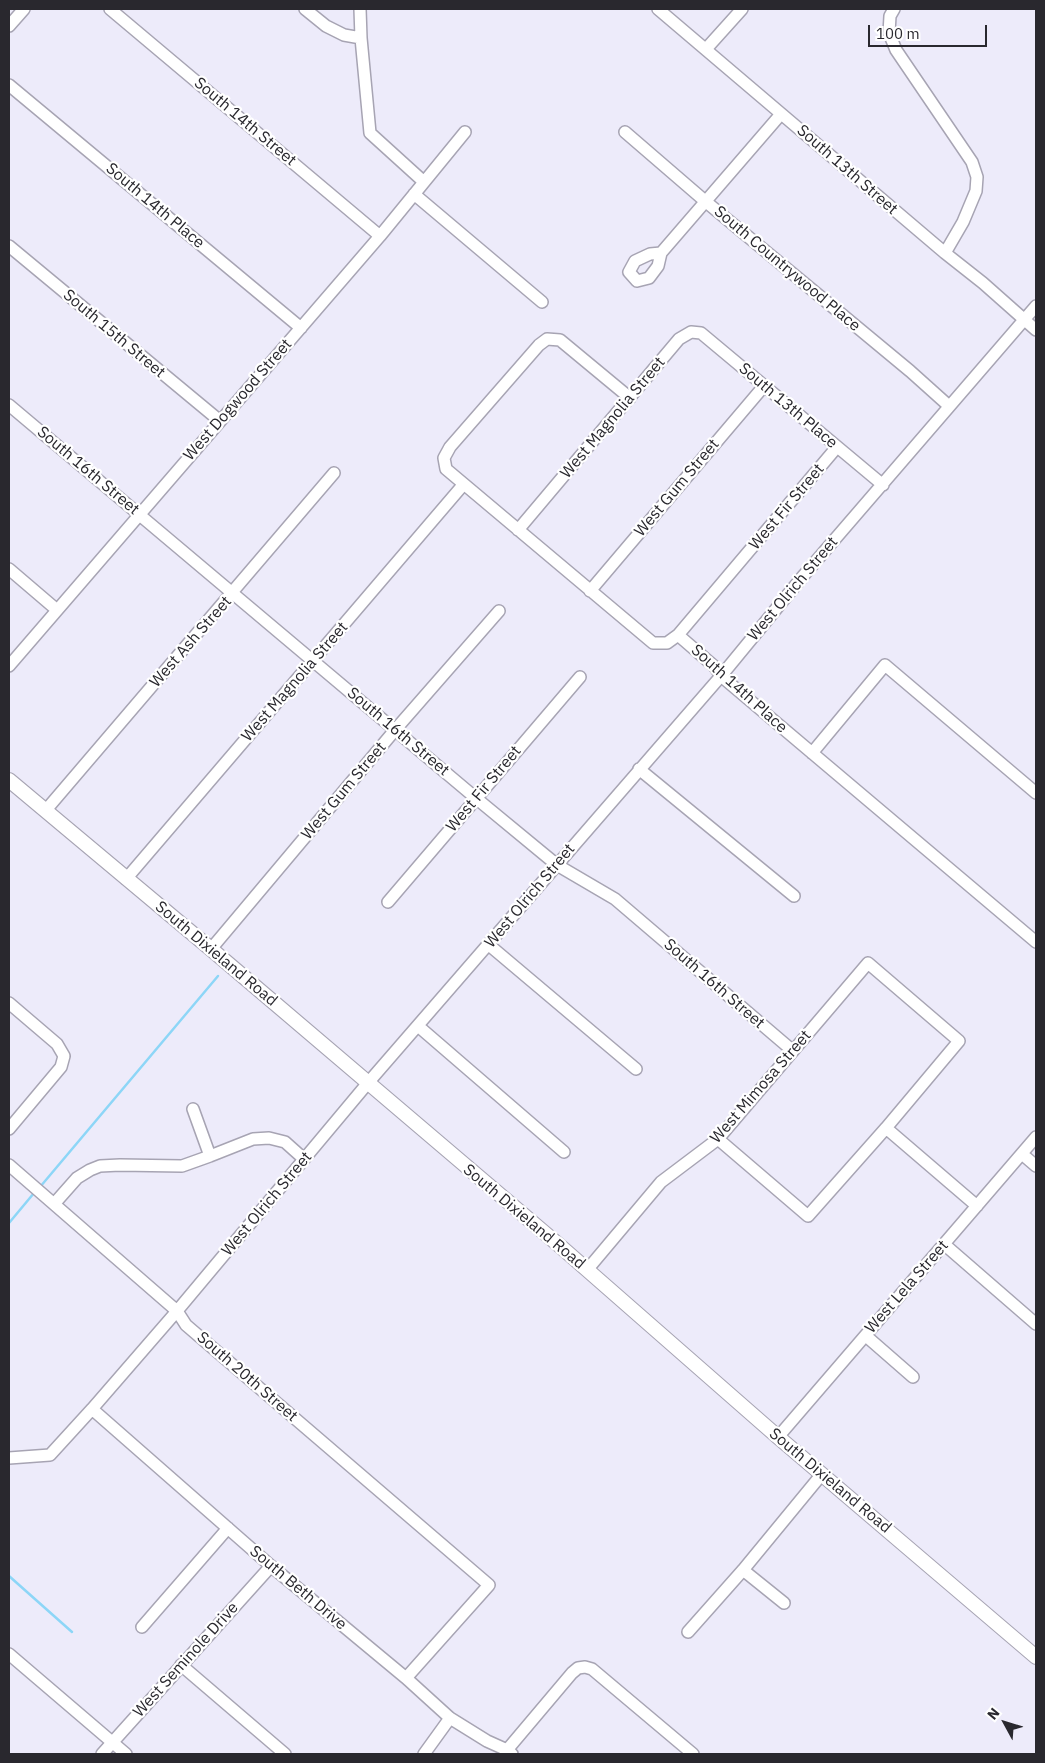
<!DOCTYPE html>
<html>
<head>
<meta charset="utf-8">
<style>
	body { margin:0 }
	#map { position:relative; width:1045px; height:1763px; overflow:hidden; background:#edebfa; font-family:"IBM Plex Sans",sans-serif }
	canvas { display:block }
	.frame { position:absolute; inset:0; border:10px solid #29282e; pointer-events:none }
	.north { position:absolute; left:980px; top:1698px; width:50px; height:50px; -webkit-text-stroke:4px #fff; paint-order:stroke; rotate:309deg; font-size:14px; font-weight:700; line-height:20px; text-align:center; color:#29282e }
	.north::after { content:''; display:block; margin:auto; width:18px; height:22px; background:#29282e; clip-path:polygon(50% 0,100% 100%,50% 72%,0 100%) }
	.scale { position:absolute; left:868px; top:25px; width:119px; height:22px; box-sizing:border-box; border:2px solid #29282e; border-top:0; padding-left:6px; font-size:15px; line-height:18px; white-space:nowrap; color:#29282e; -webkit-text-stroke:4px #fff; paint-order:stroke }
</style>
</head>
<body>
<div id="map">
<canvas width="1045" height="1763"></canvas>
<div class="frame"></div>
<div class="north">N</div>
<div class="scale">100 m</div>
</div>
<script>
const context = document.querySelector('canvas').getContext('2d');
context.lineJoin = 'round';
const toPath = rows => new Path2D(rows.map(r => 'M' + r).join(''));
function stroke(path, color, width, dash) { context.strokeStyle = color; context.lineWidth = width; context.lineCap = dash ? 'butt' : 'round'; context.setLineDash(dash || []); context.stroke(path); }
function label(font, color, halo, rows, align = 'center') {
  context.font = font + ' "IBM Plex Sans",sans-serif'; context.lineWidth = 4.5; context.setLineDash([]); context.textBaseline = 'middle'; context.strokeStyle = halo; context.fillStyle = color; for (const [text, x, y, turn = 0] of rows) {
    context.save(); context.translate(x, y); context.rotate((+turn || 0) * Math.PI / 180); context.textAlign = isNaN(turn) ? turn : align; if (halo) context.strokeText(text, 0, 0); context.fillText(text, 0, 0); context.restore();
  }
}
stroke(toPath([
	[40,1187,218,976],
	[9,1223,34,1193],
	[9,1576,72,1632]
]), '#8dd6f7', 2.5);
const minor = toPath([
	[110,9,380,236],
	[305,9,326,26,344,35,361,38],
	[360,9,361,38,370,133,424,182],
	[658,9,945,253,983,283,1036,330],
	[894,9,890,16,889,33,896,50,972,162,977,177,976,191,963,222,945,253],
	[9,26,24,9],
	[706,49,742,9],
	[9,85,301,328],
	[625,132,705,201,910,371,949,406],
	[414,194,542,302],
	[9,246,220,421],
	[661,253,650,254,635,261,629,272,637,281,649,278,658,266,661,253,781,114],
	[630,398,560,340,547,339,539,345,450,447,444,458,446,469,653,643,667,643,678,635,715,667,721,676,1036,942],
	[9,405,477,799,557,865,615,899,793,1051],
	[518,530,679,339,691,332,701,333,883,485],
	[9,569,57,610],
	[590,591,764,386],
	[678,635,837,447],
	[9,666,380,236,465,132],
	[812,753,885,665,1036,793],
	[639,769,794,896],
	[46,810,334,473],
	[126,879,463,485],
	[388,902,580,677],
	[489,945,636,1069],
	[211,949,395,730,499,611],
	[9,1003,57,1044,64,1056,61,1067,9,1129],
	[418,1026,564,1152],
	[193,1109,210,1156],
	[886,1128,977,1206],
	[1022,1154,1036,1166],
	[9,1165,177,1311,186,1325,489,1585,406,1678],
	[54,1204,77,1178,90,1170,100,1166,120,1165,182,1166,210,1156,253,1139,269,1138,285,1142,304,1159],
	[945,1245,1036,1324],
	[587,1270,661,1182,718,1139,868,963,959,1041,886,1128,808,1216,718,1139],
	[866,1336,913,1377],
	[92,1409,271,1566,406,1678,450,1718,487,1741,507,1750,512,1754],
	[778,1437,1036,1137],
	[9,1458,50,1455,92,1409,177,1311,367,1084,721,676,804,575,1036,306],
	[743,1570,784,1603],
	[142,1627,228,1528],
	[688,1632,743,1570,822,1474],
	[9,1654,126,1754],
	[181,1665,285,1754],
	[507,1750,572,1673,578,1668,585,1667,592,1669,693,1754],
	[102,1754,271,1566],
	[424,1754,450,1718]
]);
const major = toPath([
	[9,780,211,949,560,1246,778,1437,1036,1657]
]);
stroke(minor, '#a7a4b3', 14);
stroke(major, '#a7a4b3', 16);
stroke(minor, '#fff', 11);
stroke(major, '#fff', 14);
label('16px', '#29282e', '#fff', [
	["South 14th Street",245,122,40],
	["South 13th Street",847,170,41],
	["South 14th Place",155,206,40],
	["South Countrywood Place",787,269,40],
	["South 15th Street",114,334,40],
	["West Dogwood Street",238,400,-49],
	["South 13th Place",788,406,40],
	["West Magnolia Street",613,418,-50],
	["South 16th Street",88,471,40],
	["West Gum Street",677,488,-50],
	["West Fir Street",787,507,-50],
	["West Olrich Street",793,589,-50],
	["West Ash Street",191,642,-49],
	["West Magnolia Street",295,682,-49],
	["South 14th Place",739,689,42],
	["South 16th Street",398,732,40],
	["West Fir Street",484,789,-50],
	["West Gum Street",344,791,-50],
	["West Olrich Street",530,896,-50],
	["South Dixieland Road",216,954,40],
	["South 16th Street",714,984,41],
	["West Mimosa Street",761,1087,-49],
	["West Olrich Street",267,1204,-50],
	["South Dixieland Road",524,1217,40],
	["West Lela Street",907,1287,-49],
	["South 20th Street",247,1377,41],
	["South Dixieland Road",830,1481,40],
	["South Beth Drive",298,1588,40],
	["West Seminole Drive",186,1660,-48]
]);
</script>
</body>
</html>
